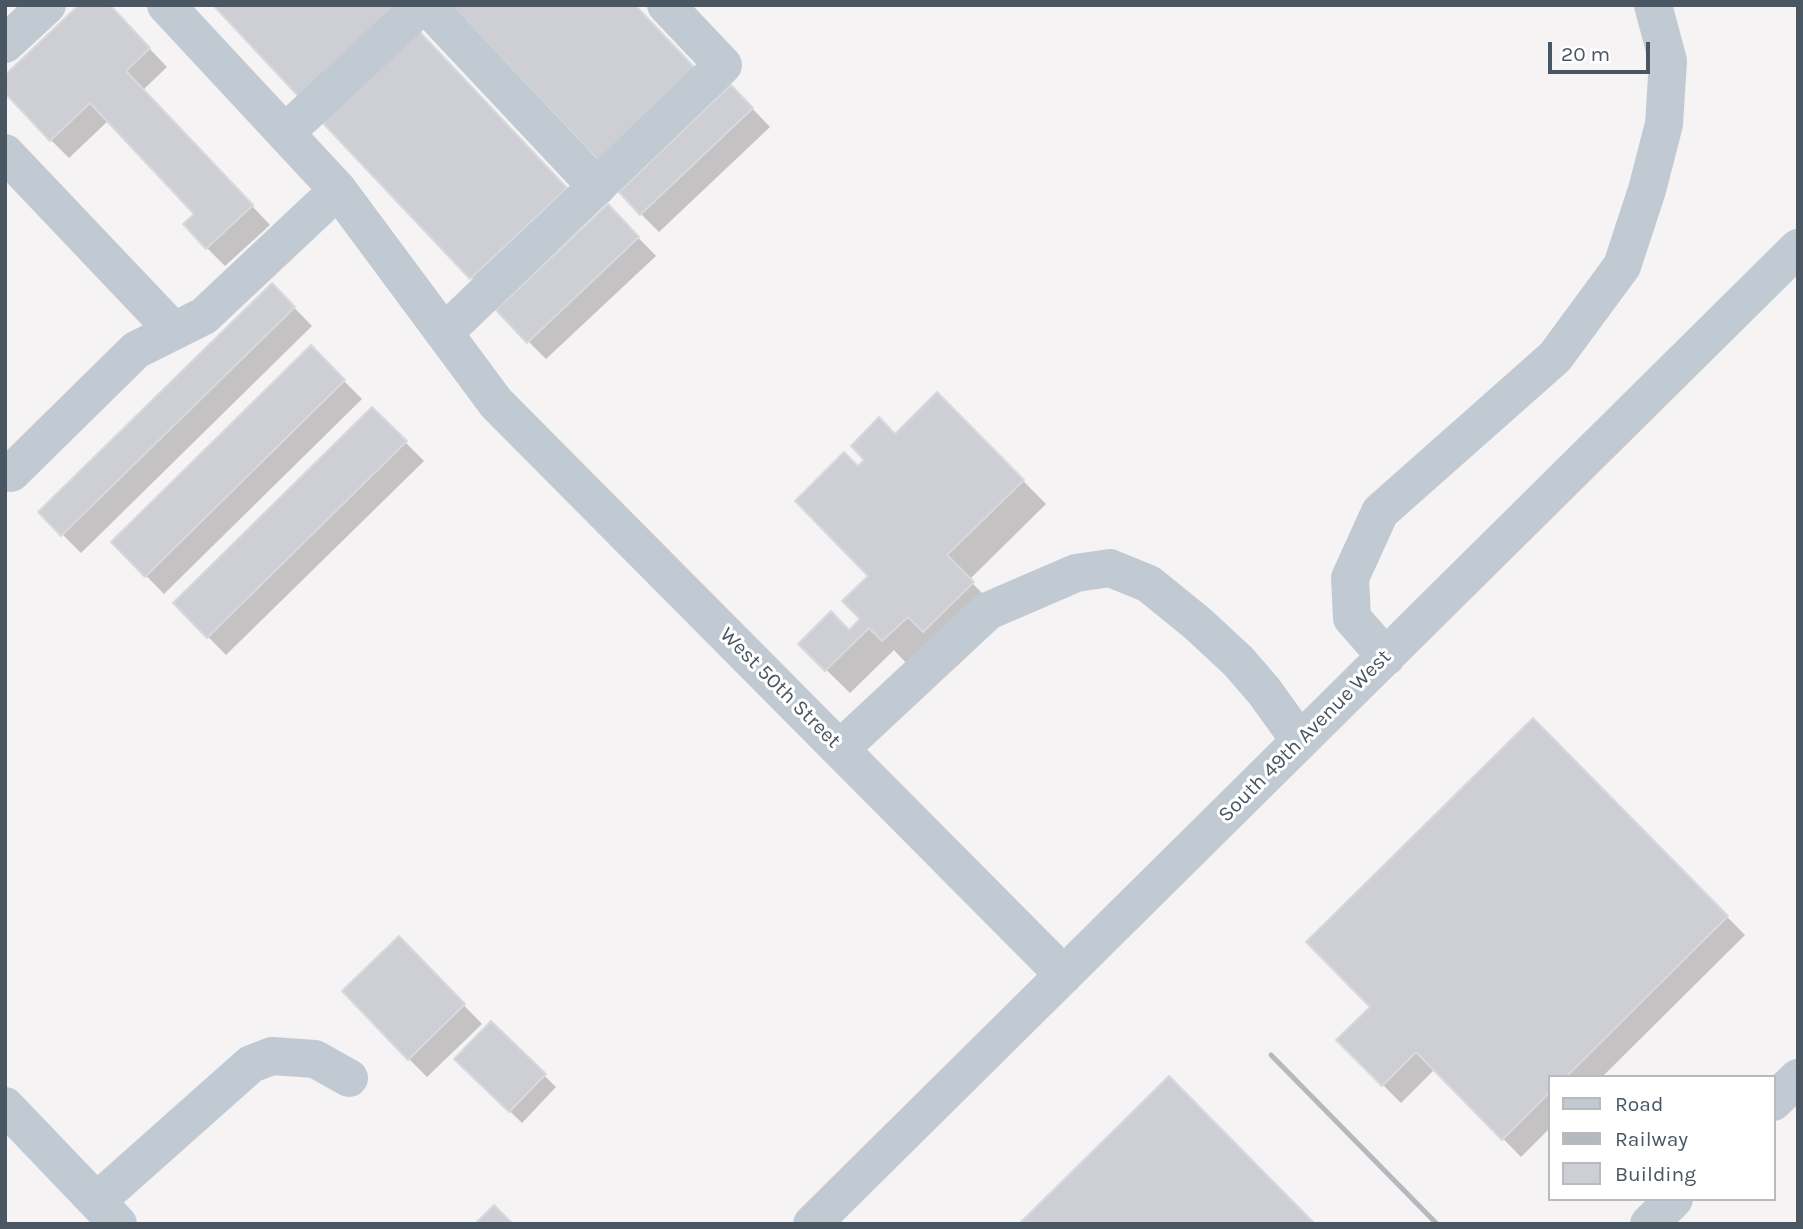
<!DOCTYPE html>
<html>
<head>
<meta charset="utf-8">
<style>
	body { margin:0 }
	#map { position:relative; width:1803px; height:1229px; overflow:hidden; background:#f5f3f3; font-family:Karla,sans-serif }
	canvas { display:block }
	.frame { position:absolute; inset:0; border:7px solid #4a5661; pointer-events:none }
	.legend { position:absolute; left:1548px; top:1075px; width:228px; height:126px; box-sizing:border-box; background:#fff; border:2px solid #b7bbc0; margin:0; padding:9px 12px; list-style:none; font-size:21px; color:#4a5661 }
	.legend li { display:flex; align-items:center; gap:14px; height:35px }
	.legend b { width:35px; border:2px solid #b7bbc0 }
	.scale { position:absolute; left:1548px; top:42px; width:102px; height:32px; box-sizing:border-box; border:4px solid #4a5661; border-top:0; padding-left:9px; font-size:21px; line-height:24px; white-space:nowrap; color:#4a5661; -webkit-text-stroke:5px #fff; paint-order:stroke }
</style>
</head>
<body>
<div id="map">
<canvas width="1803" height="1229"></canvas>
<div class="frame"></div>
<ul class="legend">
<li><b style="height:9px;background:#c1cad2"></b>Road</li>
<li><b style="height:9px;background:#b5b8bd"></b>Railway</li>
<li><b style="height:19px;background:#cdcfd5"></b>Building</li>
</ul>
<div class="scale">20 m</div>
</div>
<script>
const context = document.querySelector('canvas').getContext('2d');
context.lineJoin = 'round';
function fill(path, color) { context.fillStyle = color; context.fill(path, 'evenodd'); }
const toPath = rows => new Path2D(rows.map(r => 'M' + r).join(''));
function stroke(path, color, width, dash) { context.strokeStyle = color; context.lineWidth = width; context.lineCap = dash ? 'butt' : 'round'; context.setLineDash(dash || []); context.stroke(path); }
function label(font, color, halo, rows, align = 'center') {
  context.font = font + ' Karla,sans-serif'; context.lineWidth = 6; context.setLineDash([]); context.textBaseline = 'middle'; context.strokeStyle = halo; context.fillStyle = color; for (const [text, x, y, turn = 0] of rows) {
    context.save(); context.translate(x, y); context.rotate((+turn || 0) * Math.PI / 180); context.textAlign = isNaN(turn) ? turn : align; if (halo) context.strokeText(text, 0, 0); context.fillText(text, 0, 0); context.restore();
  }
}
fill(toPath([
	[108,5,167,67,143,90,270,225,225,266,207,248,196,214,109,120,69,158,51,140],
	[435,50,584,208,489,296,322,120],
	[749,105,770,127,659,232,641,214],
	[626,225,656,256,546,359,528,341],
	[272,285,312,326,81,553,40,512],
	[311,348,362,399,164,594,113,542],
	[937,394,1046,504,969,580,996,607,907,664,894,650,850,693,800,644,850,632,863,619,870,576,858,468],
	[372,409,424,461,226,655,175,603],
	[1533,721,1745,935,1602,1077,1549,1077,1549,1129,1521,1157,1435,1069,1401,1103,1383,1085,1373,1007],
	[417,957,482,1024,427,1077,409,1059],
	[491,1024,556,1087,522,1123,456,1059]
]), '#0003');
const building = toPath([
	[79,5,110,5,150,48,126,71,253,205,206,249,183,224,194,214,90,103,50,141,5,93,5,75,79,5],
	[213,5,396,5,300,98,213,5],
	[451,5,635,5,695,68,598,160,451,5],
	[417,29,567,188,470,279,320,120,417,29],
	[731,85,753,108,640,215,619,192,731,85],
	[608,204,639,237,527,343,496,310,608,204],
	[272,283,295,307,61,536,38,512,272,283],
	[311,345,345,380,145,577,111,542,311,345],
	[937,392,1024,480,947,555,974,582,923,632,908,617,882,641,869,628,825,671,798,644,831,611,849,630,860,619,842,601,868,576,795,501,844,452,858,466,864,460,851,446,879,417,895,434,937,392],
	[372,407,407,441,207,638,173,603,372,407],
	[1533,718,1728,916,1566,1077,1549,1077,1549,1093,1502,1140,1416,1052,1382,1086,1336,1040,1370,1007,1306,942,1533,718],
	[399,936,465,1004,408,1060,342,991,399,936],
	[491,1021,546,1074,509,1112,454,1059,491,1021],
	[1169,1076,1315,1224,1019,1224,1169,1076],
	[494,1205,513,1224,475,1224,494,1205]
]);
fill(building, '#cdcfd5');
stroke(building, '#d7d9de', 2);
stroke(toPath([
	[166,5,338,190,496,403,1064,975],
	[426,5,597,187],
	[5,44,47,5],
	[285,133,422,5],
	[5,153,174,331],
	[444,333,723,65,666,5],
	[11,473,136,350,204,316,338,190],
	[1386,657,1352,618,1350,578,1380,512,1555,357,1622,266,1647,190,1664,124,1668,61,1653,5],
	[840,749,988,611,1076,573,1110,568,1149,584,1197,623,1238,661,1264,691,1300,741],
	[1773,1102,1798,1078],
	[5,1106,118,1224],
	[97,1201,251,1064,272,1056,315,1059,349,1078],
	[812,1224,1798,248],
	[1649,1224,1674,1199]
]), '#c1cad2', 38);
stroke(toPath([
	[1271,1055,1437,1224]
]), '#b5b8bd', 5);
label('21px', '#4a5661', '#fff', [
	["West 50th Street",780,688,45],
	["South 49th Avenue West",1305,736,-45]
]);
</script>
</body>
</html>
